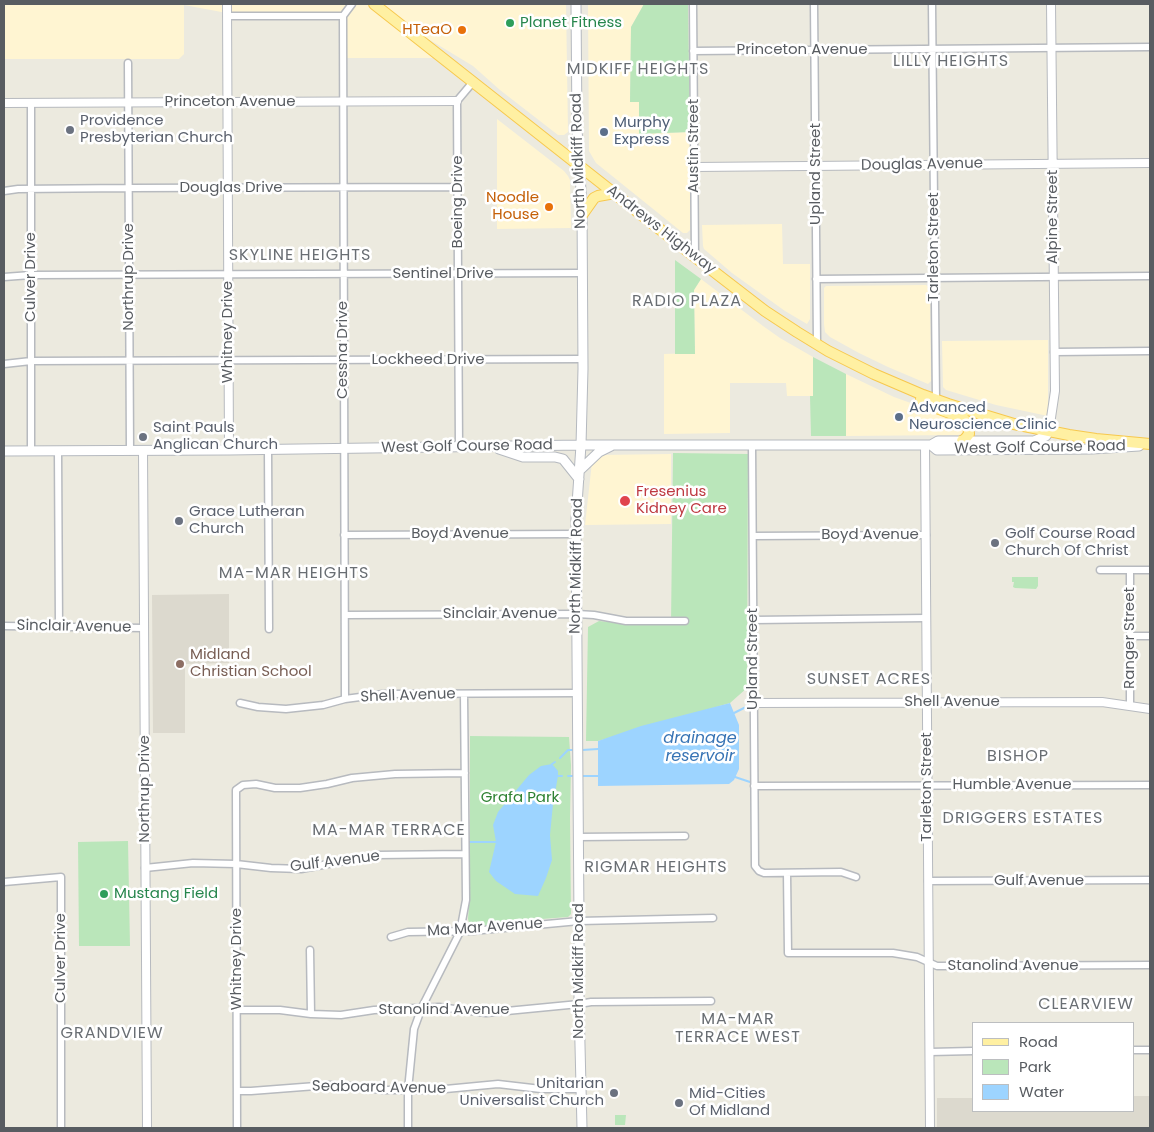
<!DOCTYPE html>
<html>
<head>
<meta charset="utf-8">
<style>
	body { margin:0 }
	#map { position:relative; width:1154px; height:1132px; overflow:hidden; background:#eceadf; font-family:Poppins,sans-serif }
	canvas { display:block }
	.frame { position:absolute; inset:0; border:5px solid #585c61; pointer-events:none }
	.legend { position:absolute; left:972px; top:1022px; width:162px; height:90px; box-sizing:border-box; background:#fff; border:1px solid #bcbec0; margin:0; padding:6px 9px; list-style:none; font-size:15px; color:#585c61 }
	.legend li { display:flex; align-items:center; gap:10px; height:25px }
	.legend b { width:25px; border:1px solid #bcbec0 }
</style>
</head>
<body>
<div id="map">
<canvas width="1154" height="1132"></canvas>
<div class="frame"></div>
<ul class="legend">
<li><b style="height:6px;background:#fff0a2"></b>Road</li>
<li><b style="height:14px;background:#bae6ba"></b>Park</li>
<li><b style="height:14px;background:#9dd4ff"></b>Water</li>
</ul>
</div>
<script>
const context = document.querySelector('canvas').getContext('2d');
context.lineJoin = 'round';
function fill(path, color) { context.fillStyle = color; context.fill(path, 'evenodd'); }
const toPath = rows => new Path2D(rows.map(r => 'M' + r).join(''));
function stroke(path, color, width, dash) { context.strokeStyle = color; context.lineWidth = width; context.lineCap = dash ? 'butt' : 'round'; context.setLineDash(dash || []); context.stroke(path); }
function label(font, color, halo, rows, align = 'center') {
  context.font = font + ' Poppins,sans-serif'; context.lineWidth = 5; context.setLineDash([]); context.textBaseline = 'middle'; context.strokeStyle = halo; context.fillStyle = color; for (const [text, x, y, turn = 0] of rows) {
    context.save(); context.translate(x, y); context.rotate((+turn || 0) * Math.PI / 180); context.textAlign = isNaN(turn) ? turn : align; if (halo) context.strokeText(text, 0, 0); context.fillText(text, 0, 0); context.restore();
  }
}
fill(toPath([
	[4,4,566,4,568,132,564,135,558,135,500,90,473,66,382,11,438,58,342,58,342,16,227,13,184,5,184,54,179,59,4,59],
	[588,4,644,4,631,27,630,102,639,102,640,134,690,132,690,230,687,233,683,233,596,163,589,151],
	[497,119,564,171,568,176,570,180,571,228,497,229],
	[782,224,783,264,810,264,810,319,807,324,785,311,732,273,704,249,703,246,702,225],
	[701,279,763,326,780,338,813,357,813,396,787,396,786,383,730,383,730,433,664,434,664,354,695,353,694,290],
	[926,285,930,288,931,381,928,384,888,367,859,353,830,337,825,332,824,324,824,288,826,286],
	[1048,340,1048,416,996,405,946,390,943,387,942,341],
	[846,374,894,397,958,420,964,426,964,430,962,434,958,435,846,436],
	[671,454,671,524,585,525,592,462,599,455]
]), '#fff5d2');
fill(toPath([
	[229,594,229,663,185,664,185,733,153,733,152,595],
	[1133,1096,1150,1096,1150,1128,937,1128,937,1098,973,1098,973,1111,1133,1111]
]), '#dcd9ce');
fill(toPath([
	[644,4,688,4,690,132,639,134,639,102,630,102,631,27],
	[92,116,106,116,106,124,92,124],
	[675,260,701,279,694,290,695,354,675,354],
	[813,357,846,374,846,436,811,436,810,396,813,396],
	[673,453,748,454,747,688,730,703,598,741,586,741,588,627,599,621,628,624,671,624],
	[1012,577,1038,577,1038,586,1036,589,1015,588,1013,587,1014,582,1012,582],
	[470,736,569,737,571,765,570,818,571,914,568,917,542,919,507,925,476,928,473,928,470,925,468,919,470,890],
	[128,841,130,946,79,946,78,842],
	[615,1115,626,1115,625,1125,615,1125]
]), '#bae6ba');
fill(toPath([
	[730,703,739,725,739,769,734,780,729,784,598,786,598,741,641,726],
	[552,764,558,771,558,776,553,804,550,835,552,860,546,878,538,896,515,894,496,881,489,872,496,842,493,825,498,812,529,775,541,766]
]), '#9dd4ff');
stroke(toPath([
	[734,713,750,705],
	[582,750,598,749],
	[560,758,568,750,572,750],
	[552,764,555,762],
	[558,776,562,776],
	[568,776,572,776],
	[583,776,598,776],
	[735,777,750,782],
	[470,842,496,842]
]), '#9dd4ff', 2);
const minor = toPath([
	[693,4,695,257],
	[814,4,817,344],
	[932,4,936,400],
	[227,16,343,16],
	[693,51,1150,47],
	[128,63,130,451],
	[31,103,31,451],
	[4,191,18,189,129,188,458,187],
	[4,277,31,275,582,273],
	[816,279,1150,276],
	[1054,352,1150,351],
	[4,364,31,361,583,359],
	[752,445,755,866,759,871,764,873,841,872,856,877],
	[459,447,457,101,473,82],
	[268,449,269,629],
	[58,451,59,627],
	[344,535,576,534],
	[753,536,926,535],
	[1100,570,1150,570],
	[1130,570,1130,706],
	[345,615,577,614,594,615,626,621,685,621],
	[753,620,926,618],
	[4,626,144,628],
	[1130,636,1150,636],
	[345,699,343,16,352,4],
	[240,703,258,707,286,709,323,705,345,699,383,694,577,693],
	[754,786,1150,785],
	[578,837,685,836],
	[145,868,193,863,236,864,271,868,301,869,377,855,465,854],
	[787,873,788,953,893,953,917,957,937,966,1150,965],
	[928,881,1150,880],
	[4,882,61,877,61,1128],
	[391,937,408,932,472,931,579,921,713,918],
	[310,950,311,1014],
	[237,1010,280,1010,311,1014,341,1015,374,1010,439,1007,486,1013,579,1004,591,1002,711,1001],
	[1133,1050,1150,1050],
	[930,1052,973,1051],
	[237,1091,251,1091,329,1085,349,1086,382,1090,435,1090,498,1084,541,1089,581,1089],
	[237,1128,236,790,243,785,256,784,275,788,300,788,327,784,352,778,395,774,465,773],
	[408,1128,408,1090,414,1029,422,1007,460,932,466,900,464,694]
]);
const tertiary = toPath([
	[227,4,229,450],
	[4,103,457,101],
	[694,167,1150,163],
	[1049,431,1055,391,1051,4],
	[925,445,930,1128],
	[143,450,147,1128],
	[753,703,1102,702,1150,709]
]);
const secondary = toPath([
	[576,4,577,129,582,206,583,369,581,445,576,519,579,921,579,1004,582,1128],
	[931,445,937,450,1092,449,1139,446],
	[499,449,523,457,555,457,563,459,579,479],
	[4,451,229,450,581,445,931,445,938,441,1034,441,1046,436,1049,431],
	[580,470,599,452,611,446]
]);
const primary = toPath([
	[374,4,695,257,765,311,797,332,828,351,874,374,923,395,948,404,1014,424,1069,435,1096,439,1150,444],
	[582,215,594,198,598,196,615,193],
	[921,399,931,406,963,418,968,423,969,434,965,439,962,441]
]);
stroke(minor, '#b7babf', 9);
stroke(tertiary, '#b7babf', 10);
stroke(secondary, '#b5b9bf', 11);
stroke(primary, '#f7c84e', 12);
stroke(minor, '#fff', 6);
stroke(tertiary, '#fff', 8);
stroke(secondary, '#fff', 9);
stroke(primary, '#fff0a2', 10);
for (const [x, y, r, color] of [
	[510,23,5,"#2e9e5b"],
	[462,30,5,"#e8710a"],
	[70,130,5,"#6b7280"],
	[604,132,5,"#5c6f8a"],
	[549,207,5,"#e8710a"],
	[899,417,5,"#5c6f8a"],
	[143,437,5,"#6b7280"],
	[625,501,6,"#e0444e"],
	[179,521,5,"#6b7280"],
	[995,543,5,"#6b7280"],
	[180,664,5,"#8d6e63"],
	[104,894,5,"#2e9e5b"],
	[614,1093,5,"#6b7280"],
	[679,1103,5,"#6b7280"]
]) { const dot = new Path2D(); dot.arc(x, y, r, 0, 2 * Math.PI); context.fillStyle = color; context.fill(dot); stroke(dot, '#fff', 2); }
label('15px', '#27864d', '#fff', [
	["Planet Fitness",520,23],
	["Mustang Field",114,894]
], 'left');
label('15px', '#c56008', '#fff', [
	["HTeaO",452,30],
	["Noodle",539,198],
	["House",539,215]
], 'right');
label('15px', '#585c61', '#fff', [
	["Princeton Avenue",802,50],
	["Princeton Avenue",230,102],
	["Austin Street",694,146,-90],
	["North Midkiff Road",579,161,-92],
	["Douglas Avenue",922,165,-1],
	["Upland Street",816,174,-90],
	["Douglas Drive",231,188],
	["Boeing Drive",458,202,-90],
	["Alpine Street",1053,217,-90],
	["Andrews Highway",661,230,38],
	["Tarleton Street",934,247,-90],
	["Sentinel Drive",443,274],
	["Culver Drive",31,277,-90],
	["Northrup Drive",129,277,-90],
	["Whitney Drive",228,332,-90],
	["Cessna Drive",343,350,-90],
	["Lockheed Drive",428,360],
	["West Golf Course Road",467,447,-1],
	["West Golf Course Road",1040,448,-1],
	["Boyd Avenue",460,534],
	["Boyd Avenue",870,535],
	["North Midkiff Road",577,566,-89],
	["Sinclair Avenue",500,614],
	["Sinclair Avenue",74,627,1],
	["Ranger Street",1130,638,-90],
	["Upland Street",753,659,-90],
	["Shell Avenue",408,696,-2],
	["Shell Avenue",952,702],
	["Humble Avenue",1012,785],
	["Tarleton Street",927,787,-90],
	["Northrup Drive",145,789,-90],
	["Gulf Avenue",335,862,-7],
	["Gulf Avenue",1039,881],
	["Ma Mar Avenue",485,928,-4],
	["Culver Drive",61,958,-90],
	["Whitney Drive",237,959,-90],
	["Stanolind Avenue",1013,966],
	["North Midkiff Road",579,971,-90],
	["Stanolind Avenue",444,1010],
	["Seaboard Avenue",379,1088,1]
]);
label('15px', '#5b616d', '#fff', [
	["Providence",80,121],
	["Presbyterian Church",80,138],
	["Saint Pauls",153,428],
	["Anglican Church",153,445],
	["Grace Lutheran",189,512],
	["Church",189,529],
	["Golf Course Road",1005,534],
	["Church Of Christ",1005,551],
	["Unitarian",604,1084,"right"],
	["Universalist Church",604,1101,"right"],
	["Mid-Cities",689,1094],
	["Of Midland",689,1111]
], 'left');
label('15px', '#4e5e75', '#fff', [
	["Murphy",614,123],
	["Express",614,140],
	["Advanced",909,408],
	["Neuroscience Clinic",909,425]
], 'left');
label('15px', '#be3a42', '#fff', [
	["Fresenius",636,492],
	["Kidney Care",636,509]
], 'left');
label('15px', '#785e54', '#fff', [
	["Midland",190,655],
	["Christian School",190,672]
], 'left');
label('15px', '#2f8233', '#fff', [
	["Grafa Park",520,798]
]);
context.letterSpacing = '1px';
label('16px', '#696e73', '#fff', [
	["LILLY HEIGHTS",951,62],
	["MIDKIFF HEIGHTS",638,70],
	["SKYLINE HEIGHTS",300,256],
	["RADIO PLAZA",687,302],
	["MA-MAR HEIGHTS",294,574],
	["SUNSET ACRES",869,680],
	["BISHOP",1018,757],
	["DRIGGERS ESTATES",1023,819],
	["MA-MAR TERRACE",389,831],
	["RIGMAR HEIGHTS",656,868],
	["CLEARVIEW",1086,1005],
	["MA-MAR",738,1020],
	["TERRACE WEST",738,1038],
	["GRANDVIEW",112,1034]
]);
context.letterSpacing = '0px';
label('italic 16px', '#3774b5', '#fff', [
	["drainage",700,739],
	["reservoir",700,757]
]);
</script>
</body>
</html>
